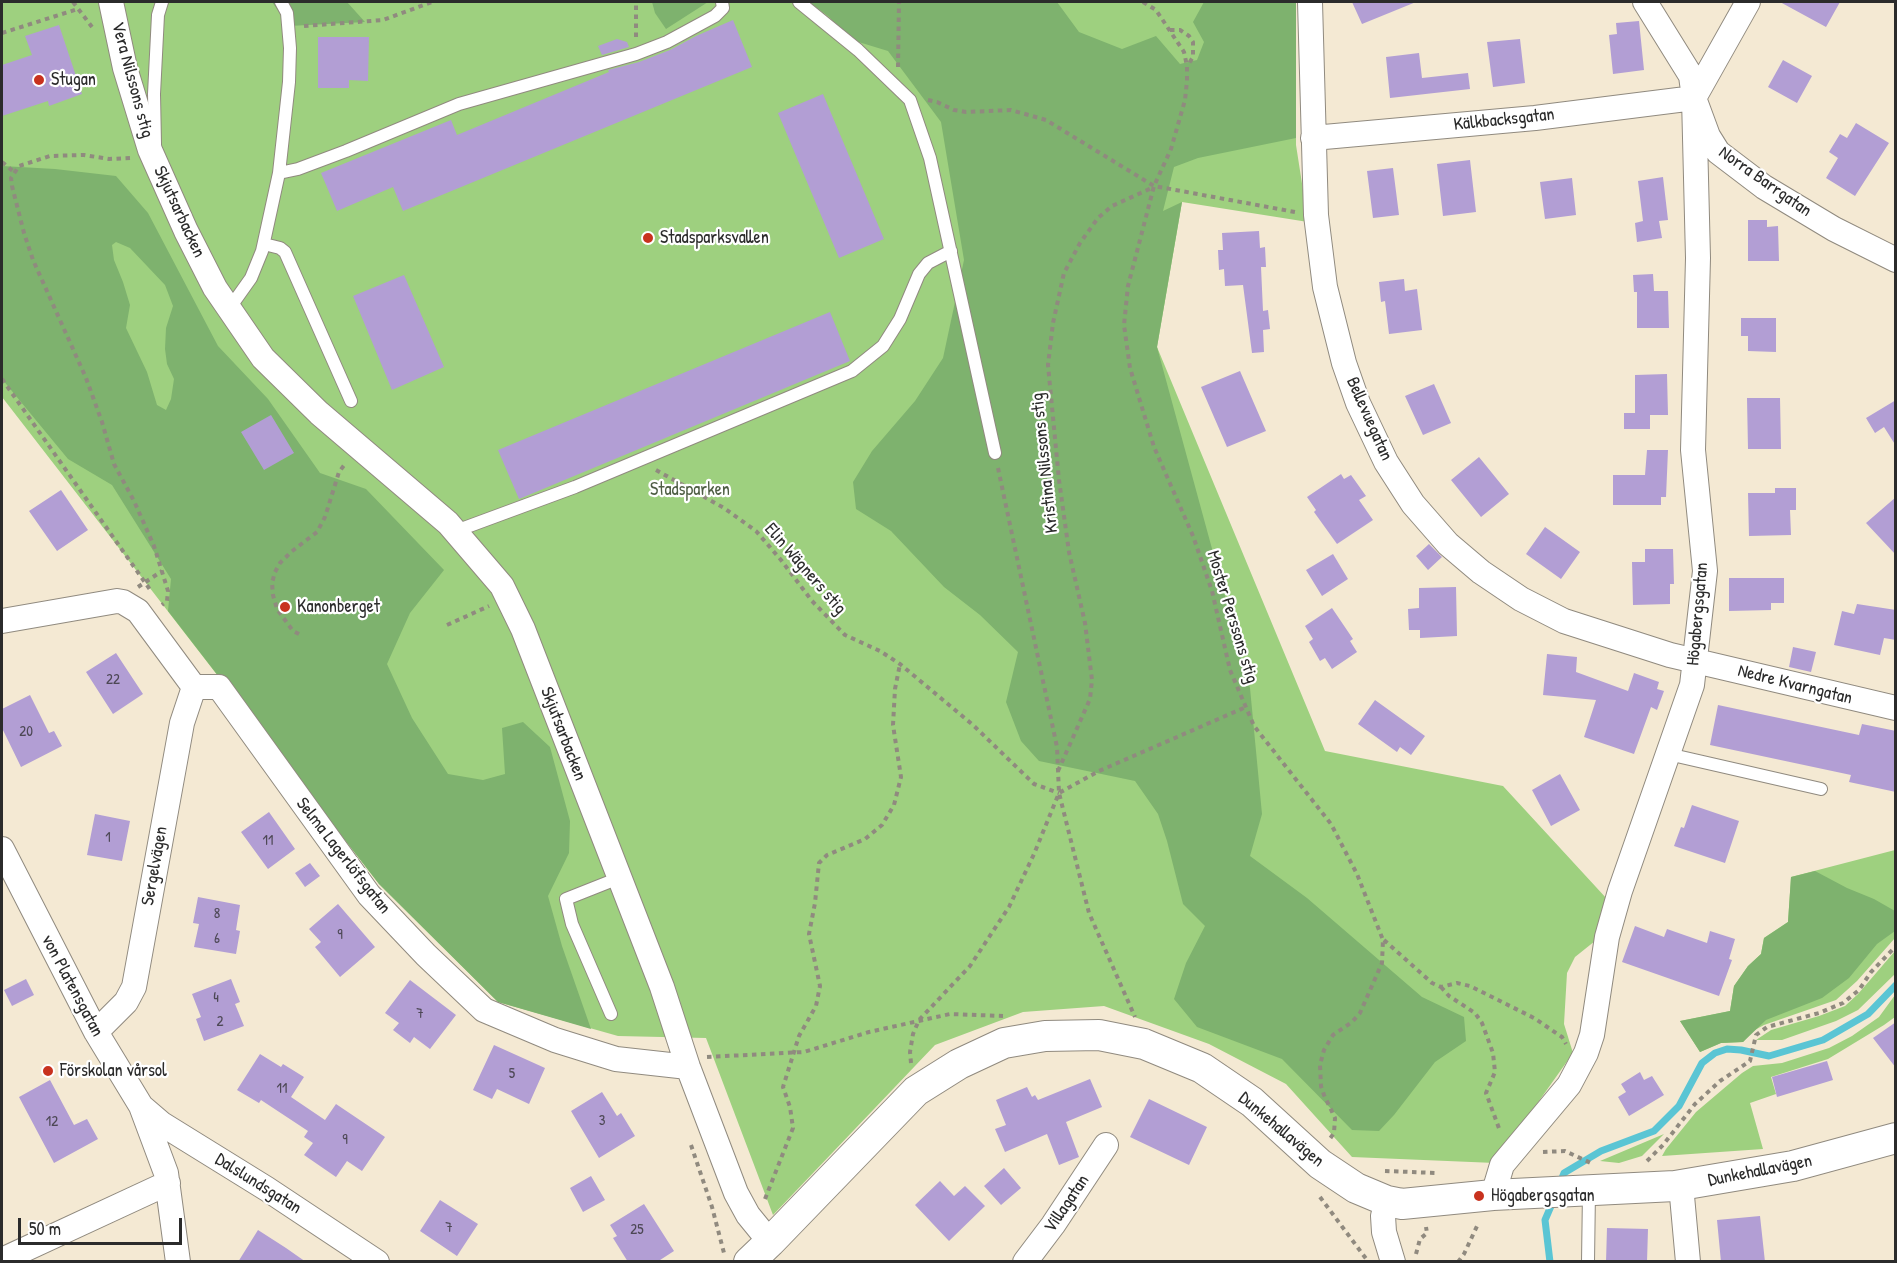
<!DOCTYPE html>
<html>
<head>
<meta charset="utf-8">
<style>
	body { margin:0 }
	#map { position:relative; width:1897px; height:1263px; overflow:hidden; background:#f4e9d3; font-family:"Patrick Hand",sans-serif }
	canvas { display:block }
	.frame { position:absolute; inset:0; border:3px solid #2b2b2b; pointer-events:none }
	.scale { position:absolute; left:18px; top:1218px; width:164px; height:27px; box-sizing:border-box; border:3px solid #2b2b2b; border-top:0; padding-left:8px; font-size:18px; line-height:21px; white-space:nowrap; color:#2b2b2b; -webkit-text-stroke:4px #fff; paint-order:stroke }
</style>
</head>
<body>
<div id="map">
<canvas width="1897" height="1263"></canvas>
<div class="frame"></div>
<div class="scale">50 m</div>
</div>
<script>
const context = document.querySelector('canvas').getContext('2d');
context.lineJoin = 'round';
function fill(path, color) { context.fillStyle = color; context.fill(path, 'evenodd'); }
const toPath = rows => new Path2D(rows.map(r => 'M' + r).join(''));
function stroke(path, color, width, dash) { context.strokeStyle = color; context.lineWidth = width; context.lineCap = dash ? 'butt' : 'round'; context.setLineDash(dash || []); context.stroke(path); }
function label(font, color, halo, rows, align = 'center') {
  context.font = font + ' "Patrick Hand",sans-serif'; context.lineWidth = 4.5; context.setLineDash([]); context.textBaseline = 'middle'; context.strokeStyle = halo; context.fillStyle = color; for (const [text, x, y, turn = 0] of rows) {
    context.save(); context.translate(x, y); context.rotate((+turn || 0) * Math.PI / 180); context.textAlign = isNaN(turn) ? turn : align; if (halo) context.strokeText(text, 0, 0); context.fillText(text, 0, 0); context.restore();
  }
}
fill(toPath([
	[2,2,1296,2,1296,145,1308,222,1182,202,1157,347,1325,751,1503,786,1607,899,1595,941,1575,957,1567,973,1564,1024,1573,1053,1495,1163,1352,1157,1286,1084,1209,1044,1104,1006,1023,1012,935,1045,773,1215,706,1038,618,1036,498,1002,379,884,2,397],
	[1895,850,1895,938,1857,981,1836,1000,1764,1025,1753,1031,1743,1042,1721,1043,1700,1052,1680,1021,1730,1011,1734,986,1748,966,1761,954,1764,938,1788,922,1791,877],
	[1895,951,1895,974,1858,1010,1836,1021,1782,1040,1756,1040,1771,1030,1819,1016,1845,1006,1858,994],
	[1895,995,1895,1017,1884,1025,1828,1059,1771,1077,1776,1094,1750,1103,1763,1149,1662,1156,1666,1149,1696,1112,1742,1073,1753,1066,1782,1063,1829,1048,1852,1036,1879,1017],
	[1664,1134,1642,1156,1619,1163,1600,1161]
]), '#9ed07f');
fill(toPath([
	[272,2,347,2,365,22,289,26],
	[652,2,708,2,666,29,655,13],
	[809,2,1057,2,1079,32,1122,49,1156,36,1180,64,1197,60,1204,42,1193,22,1204,2,1296,2,1296,138,1198,158,1174,167,1163,211,1182,202,1157,347,1250,688,1262,814,1250,856,1307,898,1422,997,1464,1017,1466,1041,1435,1062,1394,1115,1379,1131,1352,1130,1282,1059,1197,1027,1174,999,1186,963,1205,926,1183,904,1167,841,1158,814,1135,781,1039,761,1021,741,1006,702,1018,652,980,615,944,587,891,531,856,509,853,482,872,451,915,401,943,358,964,260,941,122,888,51,852,40,828,16],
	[2,166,55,169,116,176,148,213,218,346,268,399,320,473,366,489,444,570,410,613,387,664,412,718,448,774,483,780,505,774,502,728,523,722,550,747,570,821,569,853,548,896,562,946,591,1029,498,1002,379,884,168,611,171,579,112,485,68,459,2,379],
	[116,242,130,248,165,285,173,306,166,328,165,349,167,364,174,379,171,399,166,410,157,405,147,372,126,328,130,305,123,282,114,260,112,245],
	[1815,871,1847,888,1874,899,1895,911,1895,931,1877,944,1849,978,1822,998,1766,1020,1743,1042,1721,1043,1700,1052,1680,1021,1730,1011,1734,986,1748,966,1761,954,1764,938,1788,922,1791,877]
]), '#7eb26e');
stroke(toPath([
	[1560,1183,1564,1173,1601,1151,1654,1131,1679,1106,1702,1063,1715,1053,1727,1049,1741,1050,1769,1056,1823,1040,1868,1014,1896,985],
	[1550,1262,1545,1220,1554,1199]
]), '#5ac5d4', 7);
fill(toPath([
	[1352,2,1416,2,1362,24],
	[1780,2,1840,2,1826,27],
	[733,20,752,67,403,211,393,187,337,211,321,173,451,120,457,135,609,72,608,70,639,62,670,50,696,36],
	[1639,21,1644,70,1613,74,1609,35,1617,34,1616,23],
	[59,25,82,94,49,106,48,101,2,116,2,65,32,55,25,36],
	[318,37,369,37,368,81,349,80,349,88,318,88],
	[617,39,627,42,629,47,602,55,598,46],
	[1520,39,1525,83,1493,87,1487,42],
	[1419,53,1422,78,1468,73,1470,89,1390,98,1386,57],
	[1783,60,1812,76,1797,103,1768,87],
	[823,94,884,239,839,258,778,113],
	[1856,123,1889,143,1855,196,1826,178,1838,158,1829,152,1840,134,1847,138],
	[1470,160,1476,212,1443,216,1437,164],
	[1393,168,1399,215,1373,218,1367,171],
	[1663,177,1668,220,1659,221,1662,238,1637,242,1635,223,1643,221,1638,181],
	[1572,178,1576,215,1545,219,1540,182],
	[1748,220,1767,220,1767,227,1778,226,1779,261,1748,261],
	[1259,231,1260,248,1265,247,1266,267,1261,267,1263,311,1268,310,1270,329,1263,330,1264,352,1252,353,1243,285,1225,286,1224,269,1219,270,1218,250,1223,250,1222,233],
	[1653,274,1654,291,1668,291,1669,328,1637,328,1637,292,1634,292,1633,275],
	[404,275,444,367,392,390,353,296],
	[1404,279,1405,291,1417,289,1422,330,1389,334,1385,301,1381,302,1379,282],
	[830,312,850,361,519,499,498,450],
	[1741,318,1776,318,1776,352,1748,351,1748,336,1741,336],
	[1240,371,1266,431,1227,447,1201,387],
	[1667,374,1668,415,1650,415,1650,429,1624,429,1624,413,1635,413,1635,375],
	[1434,384,1451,423,1423,435,1405,396],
	[1747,398,1780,398,1781,449,1748,449],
	[1896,400,1896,446,1884,427,1875,433,1866,418],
	[271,415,294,453,264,470,241,432],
	[1647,450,1668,450,1666,497,1661,497,1661,505,1613,505,1613,475,1645,475],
	[1479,457,1509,494,1481,517,1451,480],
	[1341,474,1344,479,1351,475,1366,496,1359,500,1373,520,1337,544,1314,512,1316,510,1307,497],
	[1775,488,1796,488,1796,510,1790,510,1791,535,1749,536,1748,493,1775,493],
	[61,490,88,530,57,551,29,511],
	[1896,497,1896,555,1866,523],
	[1545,527,1580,552,1561,579,1526,554],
	[1429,544,1442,557,1428,570,1416,556],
	[1645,549,1673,549,1674,584,1670,584,1670,604,1633,605,1632,562,1645,562],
	[1333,554,1348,579,1322,596,1306,570],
	[1729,578,1784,578,1784,603,1771,603,1771,610,1729,611],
	[1456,587,1457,636,1420,638,1420,630,1409,630,1408,609,1419,608,1419,588],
	[1857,604,1896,610,1896,640,1884,638,1880,655,1834,645,1842,611,1854,614],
	[1332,608,1353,639,1350,641,1357,652,1332,669,1325,658,1320,661,1309,642,1313,639,1305,626],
	[1793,647,1816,652,1811,672,1789,667],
	[116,653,143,694,113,714,86,672],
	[1547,654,1577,657,1576,672,1628,691,1634,673,1659,682,1657,689,1664,691,1657,710,1651,707,1634,754,1584,737,1596,700,1543,695],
	[30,695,49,733,54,731,62,746,21,767,2,728,2,709],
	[1375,700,1425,736,1411,755,1400,747,1397,752,1358,724],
	[1718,705,1859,735,1862,724,1896,731,1896,792,1849,782,1851,775,1710,745],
	[1560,774,1580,810,1551,826,1532,790],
	[1692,805,1739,821,1725,863,1674,846,1681,827,1684,828],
	[269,812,295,849,268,869,241,832],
	[95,814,130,821,122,861,87,855],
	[310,863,320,876,305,887,295,873],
	[198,897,240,905,236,930,240,931,236,954,194,947,199,924,193,923],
	[338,904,375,947,340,977,315,947,321,942,309,929],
	[1635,926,1664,937,1667,929,1707,943,1710,931,1735,939,1729,959,1732,960,1719,996,1622,962],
	[26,979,34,995,12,1006,4,990],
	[231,979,240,1002,235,1004,244,1026,204,1041,196,1019,201,1017,192,994],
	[410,980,456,1015,430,1049,414,1037,410,1043,393,1030,399,1023,385,1013],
	[1896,1022,1896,1068,1873,1038],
	[494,1045,545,1068,529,1104,497,1089,492,1099,473,1090],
	[260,1054,281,1067,283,1064,304,1077,291,1097,325,1120,336,1104,385,1137,362,1171,347,1161,336,1177,304,1155,313,1143,304,1137,308,1131,261,1100,259,1103,237,1090],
	[1827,1061,1833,1080,1777,1097,1772,1077],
	[1640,1072,1644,1080,1652,1076,1664,1095,1629,1116,1618,1097,1626,1092,1621,1084],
	[1090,1079,1102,1107,1066,1122,1079,1157,1059,1165,1047,1134,1005,1152,995,1129,1006,1125,996,1100,1027,1087,1032,1097,1035,1095,1038,1100],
	[50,1080,74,1125,87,1119,98,1139,54,1163,19,1097],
	[602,1092,617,1116,621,1113,635,1136,599,1158,571,1111],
	[1149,1099,1207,1127,1189,1165,1130,1137],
	[1004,1168,1021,1188,1001,1205,984,1186],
	[591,1176,605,1200,583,1212,570,1188],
	[940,1181,954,1196,965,1186,985,1206,949,1241,915,1205],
	[440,1200,478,1224,457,1256,420,1231],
	[644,1204,674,1251,657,1262,628,1262,613,1238,617,1236,610,1225],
	[1760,1216,1765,1262,1721,1262,1717,1220],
	[1607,1228,1648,1229,1647,1262,1606,1262],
	[258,1230,286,1248,306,1262,238,1262]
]), '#b29ed4');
const service = toPath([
	[799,2,858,50,910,100,930,158,995,453],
	[155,144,154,94,158,15,162,2],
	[279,173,298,169,346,151,459,104,636,54,667,42,715,16,723,8,722,2],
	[264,244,280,248,285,252,351,401],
	[229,309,251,278,262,251,279,173,289,82,290,48,287,13,281,2],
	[453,532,575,487,852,371,883,346,900,319,919,274,928,263,951,251],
	[1668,754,1821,789],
	[611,1014,572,924,566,899,619,878],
	[1588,1262,1589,1191]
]);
const minor = toPath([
	[111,2,125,68,150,150,186,231,215,288,263,358,319,413,448,523,502,586,523,629,662,987,688,1067,736,1193,748,1215,770,1242],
	[1310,2,1316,215,1325,287,1344,363,1358,403,1386,462,1413,504,1448,544,1481,572,1521,599,1564,621,1670,655,1896,708],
	[1645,2,1691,76,1694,98,1708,136,1718,152,1764,187,1834,229,1896,260],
	[1313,138,1535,118,1694,98],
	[2,621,117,601,123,602,138,611,194,687],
	[194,687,219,687,369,895,426,955,484,1010,555,1040,616,1059,688,1067],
	[2,849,96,1032,141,1106,166,1173,178,1262],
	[96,1032,126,1002,134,987,182,723,194,687],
	[141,1106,162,1124,267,1189,377,1262],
	[1681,1185,1688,1262],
	[1493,1195,1502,1165,1569,1085,1586,1053,1592,1035,1607,937,1620,891,1692,685,1705,571,1693,450,1698,258,1694,98,1748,2],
	[1387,1201,1383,1216,1384,1232,1393,1262],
	[2,1260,168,1183],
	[1025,1262,1053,1225,1106,1145]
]);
const tertiary = toPath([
	[749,1262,770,1242,916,1091,959,1064,1004,1043,1045,1036,1099,1035,1144,1044,1202,1068,1252,1102,1320,1164,1356,1188,1387,1201,1402,1204,1493,1195,1675,1186,1793,1166,1896,1138]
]);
stroke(service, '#908a7f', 14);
stroke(minor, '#908a7f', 26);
stroke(tertiary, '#908a7f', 32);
stroke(toPath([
	[73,2,92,27],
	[1143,2,1156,10,1184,52,1187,66,1187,81,1185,100,1171,149,1154,186,1128,286,1124,325,1130,368,1154,447,1193,536,1212,591,1230,670,1254,726,1331,824,1357,874,1383,940,1382,963,1360,1013,1352,1022,1333,1035,1324,1050,1320,1065,1321,1086,1324,1095,1335,1118,1334,1133,1329,1140],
	[304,26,383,20,432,2],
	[1170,30,1180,30,1189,36,1193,42,1193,57,1188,65],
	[2,33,78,9],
	[636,37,636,2],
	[898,67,899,2],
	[928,100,937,102,954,110,966,112,1011,110,1046,120,1154,186,1295,212],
	[130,158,109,159,84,155,50,156,19,166,11,178,12,186,24,233,33,260,86,378,102,422,114,464,134,501,154,546,168,591,167,601,162,605],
	[2,162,14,172],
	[2,379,151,591],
	[998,468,1057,747,1059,793,1089,913,1135,1017],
	[656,470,724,508,756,531,781,560,812,601,845,635,880,651,900,664,973,725,1034,784,1059,793],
	[138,587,162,571],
	[447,625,489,606],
	[299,634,293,631,277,609,273,595,272,583,275,572,280,563,291,552,317,532,325,517,339,472,345,464],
	[1058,771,1090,699,1092,680,1085,623,1069,552,1059,480,1048,365,1053,323,1064,273,1080,243,1098,218,1112,206,1154,187],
	[1384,940,1432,983,1441,987,1457,983,1470,986,1534,1018,1562,1037,1566,1044],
	[1441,987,1449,996,1475,1013,1482,1023,1493,1053,1495,1072,1486,1093,1500,1131],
	[707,1057,804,1052,869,1032,950,1014,1003,1016],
	[911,1063,910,1052,913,1034,919,1020,970,966,1009,907,1034,854,1059,793,1099,771,1246,707],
	[691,1145,712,1207,724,1253],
	[1543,1152,1565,1151,1593,1164],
	[1647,1161,1663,1145,1695,1104,1720,1081,1750,1061,1756,1035,1767,1027,1819,1013,1843,1003,1859,990,1871,972,1896,946],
	[1385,1171,1437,1173],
	[1320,1197,1367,1260],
	[765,1199,793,1128,790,1107,783,1087,799,1036,816,1006,820,986,809,934,815,903,819,863,827,855,865,839,882,825,894,805,901,777,893,725,895,689,900,664],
	[1416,1254,1420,1239,1427,1233,1426,1227],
	[1458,1262,1464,1254,1478,1224]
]), '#908a7f', 4, [4.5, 4.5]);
stroke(service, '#fff', 12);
stroke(minor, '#fff', 24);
stroke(tertiary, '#fff', 30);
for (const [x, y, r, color] of [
	[39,80,6,"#c8321e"],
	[648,238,6,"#c8321e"],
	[285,607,6,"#c8321e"],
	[48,1071,6,"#c8321e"],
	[1479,1196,6,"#c8321e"]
]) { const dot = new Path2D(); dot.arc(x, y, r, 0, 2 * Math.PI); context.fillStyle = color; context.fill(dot); stroke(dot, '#fff', 2); }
label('15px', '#4d4855', null, [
	["22",113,680],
	["20",26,732],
	["1",108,838],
	["11",268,841],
	["8",217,914],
	["9",340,935],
	["6",217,939],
	["4",216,998],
	["7",420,1014],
	["2",220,1022],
	["5",512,1074],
	["11",282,1089],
	["3",602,1121],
	["12",52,1122],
	["9",345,1140],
	["7",449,1228],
	["25",637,1230]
]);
label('18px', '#2b2b2b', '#fff', [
	["Stugan",51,80],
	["Stadsparksvallen",660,238],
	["Kanonberget",297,607],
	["Förskolan vårsol",60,1071],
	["Högabergsgatan",1491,1196]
], 'left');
label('18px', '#2b2b2b', '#fff', [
	["Vera Nilssons stig",132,80,75],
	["Kälkbacksgatan",1504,120,-6],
	["Norra Barrgatan",1765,182,35],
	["Skjutsarbacken",179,212,65],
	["Bellevuegatan",1369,419,66],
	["Kristina Nilssons stig",1045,463,-96],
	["Elin Wägners stig",805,569,49],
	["Högabergsgatan",1698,614,-85],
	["Moster Perssons stig",1232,617,73],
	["Nedre Kvarngatan",1795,685,14],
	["Skjutsarbacken",563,734,69],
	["Selma Lagerlöfsgatan",343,856,52],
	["Sergelvägen",155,866,-80],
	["von Platensgatan",72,986,62],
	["Dunkehallavägen",1281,1130,40],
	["Dunkehallavägen",1760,1171,-11],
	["Dalslundsgatan",258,1184,32],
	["Villagatan",1067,1204,-56]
]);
label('18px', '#4e5d44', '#fff', [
	["Stadsparken",690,490]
]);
</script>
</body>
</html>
